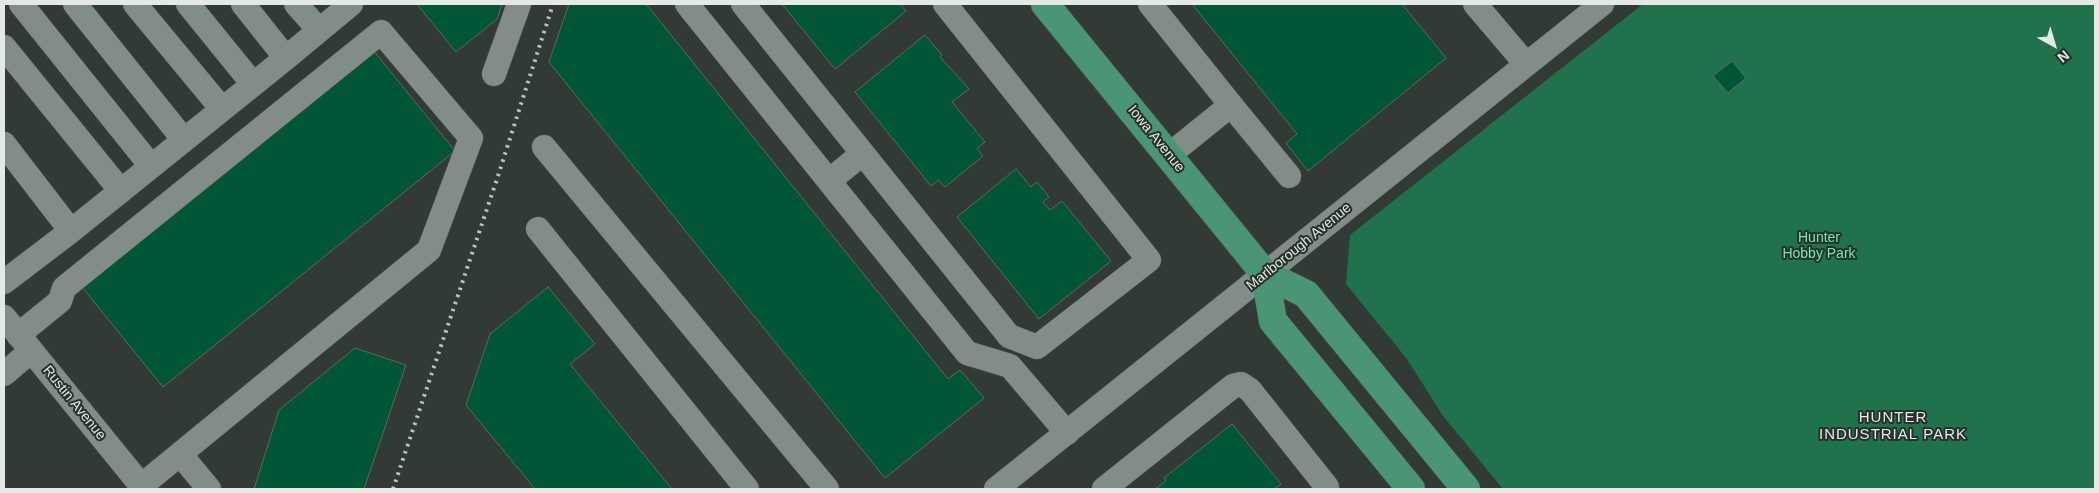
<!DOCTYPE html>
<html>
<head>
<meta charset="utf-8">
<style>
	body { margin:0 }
	#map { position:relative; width:2099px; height:493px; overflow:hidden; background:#323a35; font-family:Helvetica,sans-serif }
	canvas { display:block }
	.frame { position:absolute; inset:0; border:5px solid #e4e9e6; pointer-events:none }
	.north { position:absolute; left:2029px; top:20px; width:50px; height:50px; -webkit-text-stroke:4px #28302b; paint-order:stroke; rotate:141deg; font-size:14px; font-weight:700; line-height:20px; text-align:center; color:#e4e9e6 }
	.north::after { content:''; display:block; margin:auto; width:18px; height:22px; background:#e4e9e6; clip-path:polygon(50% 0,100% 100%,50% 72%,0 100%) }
</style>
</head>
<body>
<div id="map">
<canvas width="2099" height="493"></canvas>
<div class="frame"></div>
<div class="north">N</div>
</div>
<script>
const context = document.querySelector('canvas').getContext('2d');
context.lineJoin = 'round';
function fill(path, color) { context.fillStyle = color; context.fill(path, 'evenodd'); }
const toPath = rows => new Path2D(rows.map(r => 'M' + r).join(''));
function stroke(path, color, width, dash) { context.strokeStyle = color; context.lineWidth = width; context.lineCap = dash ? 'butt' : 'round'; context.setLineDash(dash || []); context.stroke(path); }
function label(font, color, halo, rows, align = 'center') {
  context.font = font + ' Helvetica,sans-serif'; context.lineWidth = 4; context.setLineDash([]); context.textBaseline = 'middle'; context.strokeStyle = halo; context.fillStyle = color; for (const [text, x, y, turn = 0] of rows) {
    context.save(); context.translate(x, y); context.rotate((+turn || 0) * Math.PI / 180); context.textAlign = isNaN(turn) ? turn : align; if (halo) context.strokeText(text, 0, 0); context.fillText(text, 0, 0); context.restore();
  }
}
fill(toPath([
	[1643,4,2095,4,2095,489,1503,489,1443,416,1407,359,1346,284,1350,235]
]), '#20724d');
const building = toPath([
	[417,4,502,4,497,19,456,52,417,4],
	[569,4,646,4,948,379,960,370,984,398,885,478,549,62,569,4],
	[782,4,900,4,906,11,835,69,782,4],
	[1192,4,1402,4,1446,58,1308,171,1286,143,1297,134,1192,4],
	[925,35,942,55,940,57,969,89,952,102,985,142,977,148,983,156,945,187,938,180,931,186,855,92,925,35],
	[373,50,455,151,163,387,82,287,373,50],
	[1732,61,1746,78,1728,93,1713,76,1732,61],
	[1016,169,1031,187,1037,182,1049,197,1043,202,1050,210,1062,201,1111,261,1039,319,957,217,1016,169],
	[548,287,595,344,570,364,672,489,535,489,466,405,490,334,548,287],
	[355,348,406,365,364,489,254,489,279,410,355,348],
	[1232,424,1281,484,1274,489,1155,489,1166,481,1164,478,1232,424]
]);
fill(building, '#005636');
stroke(building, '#5f6862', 1);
const minor = toPath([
	[21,4,151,166],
	[75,4,184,140],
	[135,4,222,109],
	[188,4,253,84],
	[296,4,319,30],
	[687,4,967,353,1010,366,1067,433],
	[743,4,1009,336,1037,347,1149,260,945,4],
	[1150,4,1231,105,1169,155],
	[1475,4,1526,64],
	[4,47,121,191],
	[286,58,351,4],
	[494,74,519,4],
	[1231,105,1289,176],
	[4,144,71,231],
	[544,147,827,489],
	[829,181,862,154],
	[538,229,747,489],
	[4,282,71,231,286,58,243,4],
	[4,317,144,489],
	[18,335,60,301,64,288,381,32,471,138,429,250,141,486],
	[4,374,31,351],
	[180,454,209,489],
	[996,489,1602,4],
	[1104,489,1233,386,1241,384,1250,390,1327,487,1325,489]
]);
const major = toPath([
	[1045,4,1265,274,1306,294,1466,489],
	[1265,274,1273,321,1411,489]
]);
stroke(minor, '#525955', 25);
stroke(major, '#525955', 29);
stroke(minor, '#838d87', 24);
stroke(major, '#499574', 28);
stroke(toPath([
	[393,489,497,179,553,4]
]), '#bcc2be', 4, [2.5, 5]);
label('14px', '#e4e9e6', '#28302b', [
	["Iowa Avenue",1156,139,51],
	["Marlborough Avenue",1299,247,-39],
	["Rustin Avenue",74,403,51]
]);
label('14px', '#6fedaf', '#28302b', [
	["Hunter",1819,238],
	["Hobby Park",1819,254]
]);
context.letterSpacing = '1px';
label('15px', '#e4e9e6', '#28302b', [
	["HUNTER",1893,418],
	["INDUSTRIAL PARK",1893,435]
]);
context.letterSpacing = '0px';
</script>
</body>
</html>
